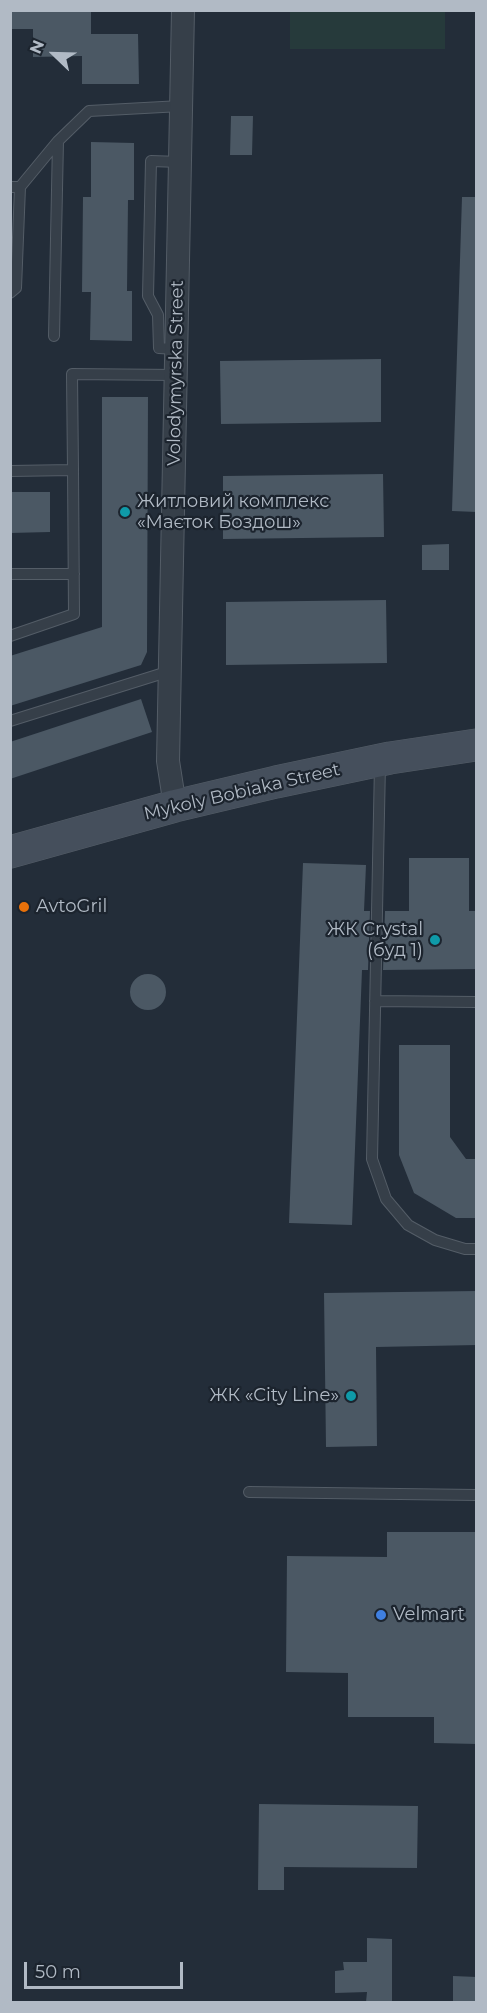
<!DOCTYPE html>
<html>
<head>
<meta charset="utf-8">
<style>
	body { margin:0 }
	#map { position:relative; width:487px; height:2013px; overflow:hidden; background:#232d39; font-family:Montserrat,sans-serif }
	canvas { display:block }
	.frame { position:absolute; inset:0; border:12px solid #b1bac5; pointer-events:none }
	.north { position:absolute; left:24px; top:24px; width:60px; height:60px; -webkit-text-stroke:4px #1c242e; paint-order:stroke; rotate:293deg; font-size:16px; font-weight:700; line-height:24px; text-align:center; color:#b1bac5 }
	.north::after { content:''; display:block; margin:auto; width:21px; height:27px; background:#b1bac5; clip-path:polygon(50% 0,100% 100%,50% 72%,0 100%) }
	.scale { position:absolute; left:24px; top:1962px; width:159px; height:27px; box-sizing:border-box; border:3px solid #b1bac5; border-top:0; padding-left:8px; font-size:18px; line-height:21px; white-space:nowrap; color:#b1bac5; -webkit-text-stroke:4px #1c242e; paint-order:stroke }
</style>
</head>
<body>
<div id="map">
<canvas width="487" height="2013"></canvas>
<div class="frame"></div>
<div class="north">N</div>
<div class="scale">50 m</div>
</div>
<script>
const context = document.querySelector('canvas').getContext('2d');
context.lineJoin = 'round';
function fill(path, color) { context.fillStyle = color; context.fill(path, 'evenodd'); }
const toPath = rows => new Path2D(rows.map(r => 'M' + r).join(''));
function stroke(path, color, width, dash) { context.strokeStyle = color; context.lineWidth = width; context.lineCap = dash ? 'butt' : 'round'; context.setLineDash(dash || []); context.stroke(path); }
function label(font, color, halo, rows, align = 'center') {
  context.font = font + ' Montserrat,sans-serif'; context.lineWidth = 4.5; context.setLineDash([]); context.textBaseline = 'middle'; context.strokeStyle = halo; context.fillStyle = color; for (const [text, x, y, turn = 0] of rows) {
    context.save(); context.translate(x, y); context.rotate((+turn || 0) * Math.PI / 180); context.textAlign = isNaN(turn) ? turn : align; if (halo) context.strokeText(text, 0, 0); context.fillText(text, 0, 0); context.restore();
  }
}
fill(toPath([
	[290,11,445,11,445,49,290,49]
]), '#263a3b');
fill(toPath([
	[10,10,91,10,91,34,138,34,139,84,82,84,82,56,33,57,33,29,10,29],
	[231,116,253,116,252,155,230,155],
	[91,142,134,143,134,200,128,200,127,291,132,291,132,341,90,340,91,292,82,292,83,197,91,197],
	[462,197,477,197,477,512,452,511],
	[381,359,381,422,221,424,220,361],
	[102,397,148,397,147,652,141,665,10,706,10,656,102,627],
	[383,474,384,537,223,539,223,476],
	[10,492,50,492,50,532,10,533],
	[449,544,449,570,422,570,422,545],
	[386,600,387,663,226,665,226,602],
	[141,699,152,732,10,779,10,742],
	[409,858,469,858,469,911,477,911,477,969,383,970,385,911,409,911],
	[303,863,366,865,364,911,370,911,368,970,362,970,352,1225,289,1223],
	'130 992a18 18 0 1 1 36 0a18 18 0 1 1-36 0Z',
	[399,1045,450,1045,450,1137,466,1159,477,1159,477,1218,456,1218,414,1193,399,1155],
	[477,1291,477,1345,376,1347,377,1446,326,1447,324,1293],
	[387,1532,477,1532,477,1744,434,1743,434,1717,348,1717,348,1673,286,1672,287,1556,387,1557],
	[259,1804,418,1806,417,1868,284,1867,284,1890,258,1890],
	[367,1938,392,1939,392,2002,366,2002,367,1992,335,1993,335,1971,344,1970,343,1962,367,1962],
	[453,1976,477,1977,477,2002,453,2002]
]), '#4b5864');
const lane = toPath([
	[10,187,20,187,58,141,89,111,181,106],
	[10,293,16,288,20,187],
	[54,336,58,141],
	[176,349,159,348,158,315,148,296,151,161,180,162],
	[10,471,73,470,72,374,176,375],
	[10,574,74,574],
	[10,636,74,614,73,470],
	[10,721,170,671],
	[380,764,372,1159,386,1199,408,1225,435,1240,465,1249,476,1249],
	[375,1001,476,1002],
	[249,1492,476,1495]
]);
const street = toPath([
	[175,806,168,761,183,10]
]);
const secondary = toPath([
	[10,852,175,806,276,782,390,758,476,745]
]);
stroke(lane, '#545d67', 12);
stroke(street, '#545d67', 24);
stroke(secondary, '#545d67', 33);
stroke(lane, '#363f49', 10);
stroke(street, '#363f49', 22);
stroke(secondary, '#454f5c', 32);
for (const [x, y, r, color] of [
	[125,512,6,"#0f9aa8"],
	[24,907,6,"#e8710a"],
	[435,940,6,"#0f9aa8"],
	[351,1396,6,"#0f9aa8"],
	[381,1615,6,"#3f7fe0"]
]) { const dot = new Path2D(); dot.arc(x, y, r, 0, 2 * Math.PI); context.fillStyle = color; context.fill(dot); stroke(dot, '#1c242e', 2); }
label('18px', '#b1bac5', '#1c242e', [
	["Volodymyrska Street",176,373,-89],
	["Mykoly Bobiaka Street",242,792,-13]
]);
label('18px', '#b1bac5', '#1c242e', [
	["Житловий комплекс",137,502],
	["«Маєток Боздош»",137,523],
	["AvtoGril",36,907],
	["ЖК Crystal",423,930,"right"],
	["(буд 1)",423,951,"right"],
	["ЖК «City Line»",339,1396,"right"],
	["Velmart",393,1615]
], 'left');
</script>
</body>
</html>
